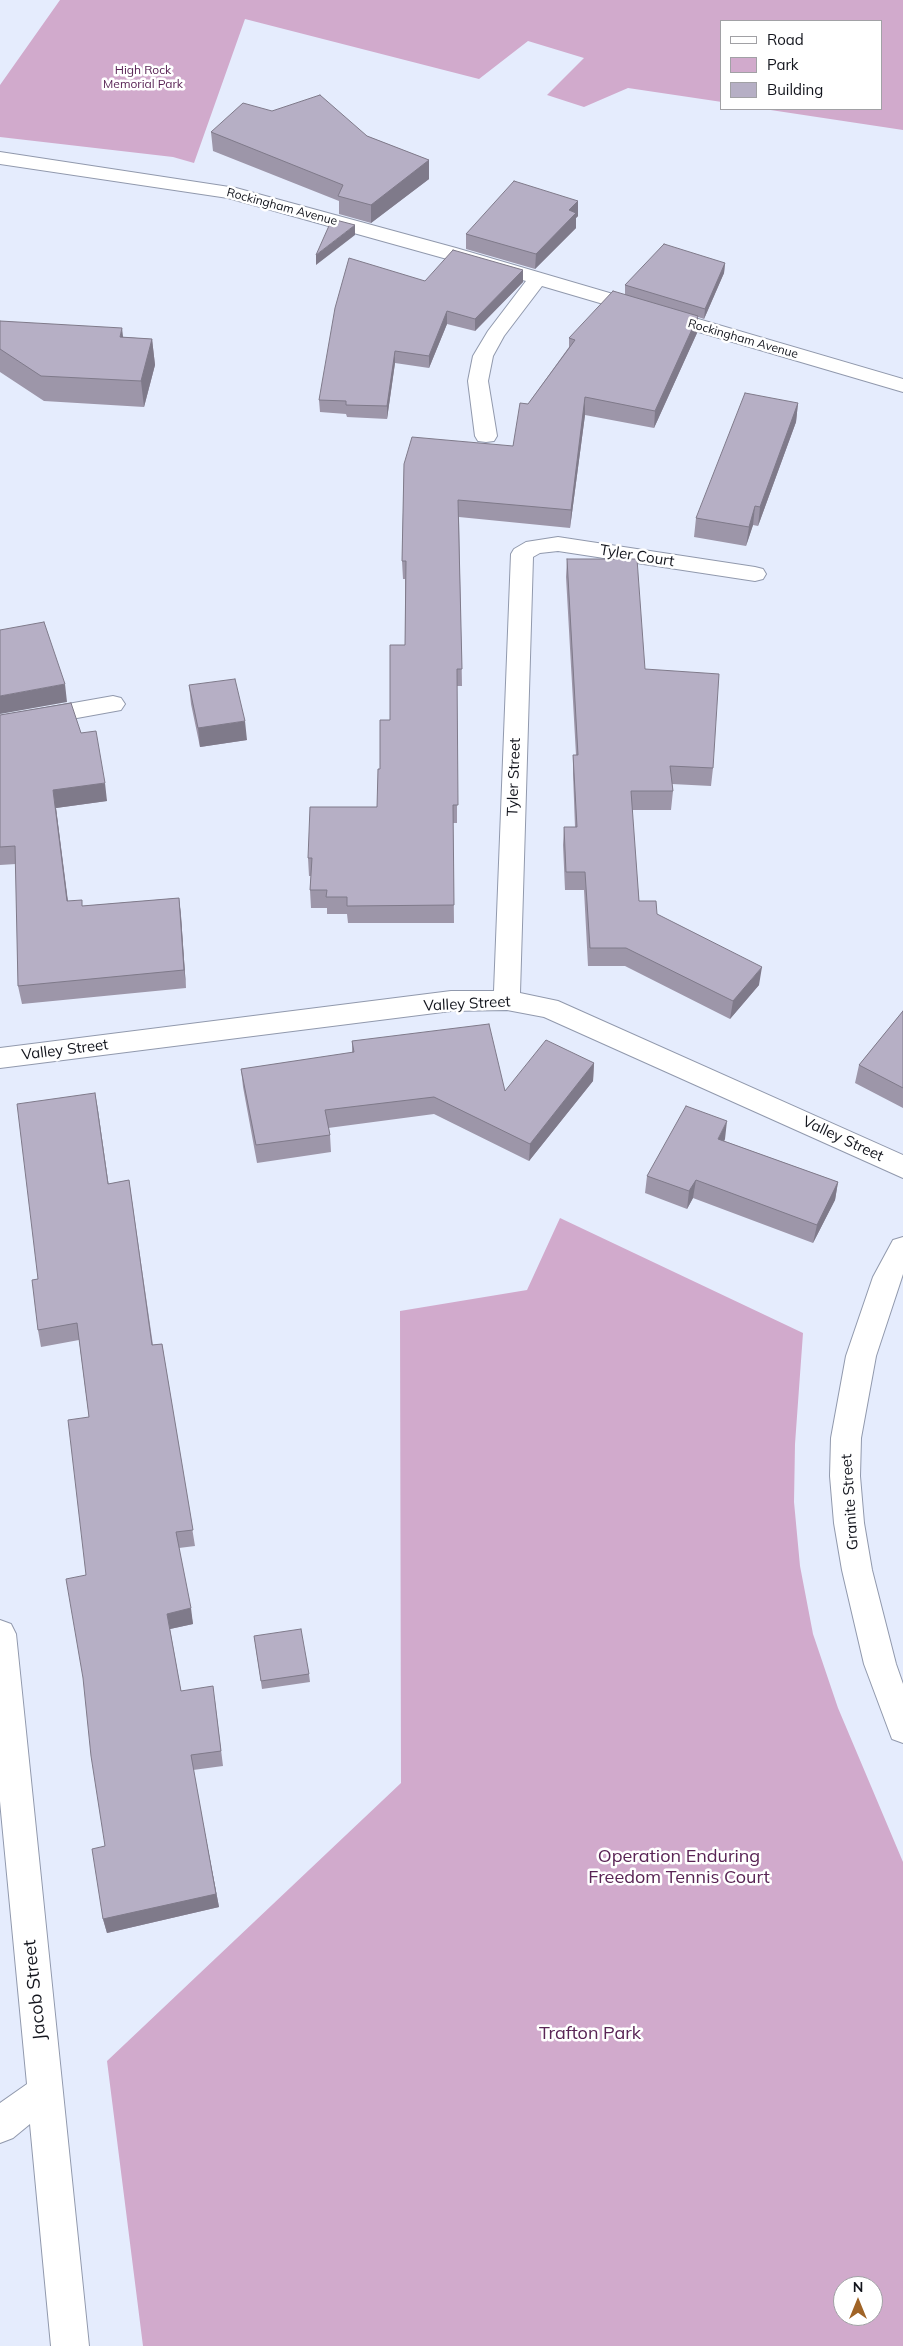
<!DOCTYPE html>
<html>
<head>
<meta charset="utf-8">
<style>
	body { margin:0 }
	#map { position:relative; width:903px; height:2346px; overflow:hidden; background:#e5ecfd; font-family:Mulish,sans-serif }
	canvas { display:block }
	.legend { position:absolute; left:720px; top:20px; width:162px; height:90px; box-sizing:border-box; background:#fff; border:1px solid #a1a1a5; margin:0; padding:6px 9px; list-style:none; font-size:15px; color:#13151d }
	.legend li { display:flex; align-items:center; gap:10px; height:25px }
	.legend b { width:25px; border:1px solid #a1a1a5 }
	.north { position:absolute; left:833px; top:2276px; width:50px; height:50px; box-sizing:border-box; background:#fff; border:1px solid #a1a1a5; border-radius:50%; rotate:0deg; font-size:14px; font-weight:700; line-height:20px; text-align:center; color:#13151d }
	.north::after { content:''; display:block; margin:auto; width:18px; height:22px; background:#a06427; clip-path:polygon(50% 0,100% 100%,50% 72%,0 100%) }
</style>
</head>
<body>
<div id="map">
<canvas width="903" height="2346"></canvas>
<ul class="legend">
<li><b style="height:6px;background:#fff"></b>Road</li>
<li><b style="height:14px;background:#d1aacc"></b>Park</li>
<li><b style="height:14px;background:#b6afc5"></b>Building</li>
</ul>
<div class="north">N</div>
</div>
<script>
const context = document.querySelector('canvas').getContext('2d');
context.lineJoin = 'round';
function fill(path, color) { context.fillStyle = color; context.fill(path, 'evenodd'); }
const toPath = rows => new Path2D(rows.map(r => 'M' + r).join(''));
function stroke(path, color, width, dash) { context.strokeStyle = color; context.lineWidth = width; context.lineCap = dash ? 'butt' : 'round'; context.setLineDash(dash || []); context.stroke(path); }
function label(font, color, halo, rows, align = 'center') {
  context.font = font + ' Mulish,sans-serif'; context.lineWidth = 5; context.setLineDash([]); context.textBaseline = 'middle'; context.strokeStyle = halo; context.fillStyle = color; for (const [text, x, y, turn = 0] of rows) {
    context.save(); context.translate(x, y); context.rotate((+turn || 0) * Math.PI / 180); context.textAlign = isNaN(turn) ? turn : align; if (halo) context.strokeText(text, 0, 0); context.fillText(text, 0, 0); context.restore();
  }
}
fill(toPath([
	[60,0,903,0,903,130,764,109,882,109,882,21,722,21,722,102,628,88,584,107,547,95,584,58,528,41,479,79,245,19,194,163,173,157,0,137,0,85],
	[560,1218,803,1333,795,1444,794,1502,800,1566,813,1634,838,1708,903,1862,903,2346,143,2346,107,2061,401,1783,400,1311,527,1290],
	[843,2286,873,2286,873,2316,843,2316]
]), '#d1aacc');
const minor = toPath([
	[0,152,236,188,456,248,903,379,903,392,542,286,504,336,493,356,488,381,497,436,494,441,486,442,478,441,475,436,468,381,473,356,488,331,526,281,228,198,0,164,0,152],
	[558,537,755,567,763,569,766,574,763,579,755,581,558,551,540,553,533,557,520,993,558,1001,903,1155,903,1178,544,1017,507,1010,451,1011,0,1068,0,1048,451,991,494,991,511,554,514,549,526,542,558,537],
	[113,696,121,698,125,704,121,710,0,732,0,716,113,696],
	[903,1237,903,1274,876,1356,861,1438,860,1476,864,1523,872,1570,896,1664,903,1684,903,1743,892,1739,864,1664,842,1570,834,1523,830,1476,831,1438,846,1356,873,1277,893,1240,903,1237],
	[0,1620,11,1624,16,1634,89,2346,51,2346,30,2124,13,2138,0,2143,0,2103,27,2084,0,1801,0,1620]
]);
stroke(minor, '#9199ad', 2);
fill(minor, '#fff');
fill(toPath([
	[211,132,367,136,429,160,429,179,371,223,339,214,339,201,213,151],
	[578,201,578,216,576,218,576,228,535,269,466,249,466,234],
	[725,263,724,273,704,319,698,317,697,333,654,428,585,415,570,528,459,517,462,686,457,686,457,823,453,823,454,923,348,923,347,914,327,914,327,908,311,908,310,890,311,876,309,876,308,858,377,807,380,769,405,645,405,579,403,579,402,561,404,464,513,446,528,404,569,347,569,338,625,294,625,285],
	[523,270,523,282,475,331,447,324,429,368,395,363,387,419,347,417,346,414,320,412,319,400,425,281],
	[0,321,124,337,152,339,155,365,144,407,44,401,0,372],
	[798,403,796,422,758,526,753,525,746,546,694,537,696,518],
	[567,559,713,768,711,786,672,784,673,791,671,810,632,810,639,901,657,914,759,985,730,1019,625,966,588,966,584,890,565,890,563,845,564,827,575,827,573,774,573,755,576,755,566,577],
	[189,685,247,740,200,747,191,704],
	[0,715,81,733,107,801,56,808,68,901,83,906,179,898,181,916,186,988,22,1004,18,986,16,864,0,865],
	[903,1011,903,1108,855,1083,859,1065],
	[352,1041,505,1091,594,1063,593,1081,529,1161,434,1114,328,1128,330,1135,331,1152,257,1163,243,1087,241,1069,352,1053],
	[95,1093,108,1184,129,1180,153,1345,162,1344,195,1546,179,1548,193,1624,170,1629,181,1691,215,1701,223,1766,193,1770,219,1907,107,1933,103,1919,105,1846,86,1575,89,1417,79,1340,41,1347,38,1330,38,1279],
	[725,1139,724,1141,838,1182,835,1200,813,1243,693,1198,687,1209,645,1193,647,1176],
	[254,1636,309,1674,310,1682,262,1689]
]), '#9d96a9');
fill(toPath([
	[429,160,429,179,371,223,371,205],
	[578,201,578,216,576,218,576,228,535,269,536,254,569,210],
	[355,225,355,235,316,265,316,255],
	[725,263,724,273,704,319,705,309],
	[523,270,523,282,475,331,475,319],
	[447,311,447,324,429,368,429,356],
	[698,316,697,333,654,428,655,411],
	[122,328,125,353,120,337],
	[152,339,155,365,144,407,141,381],
	[395,351,395,363,387,419,387,406],
	[585,397,585,415,570,528,571,510],
	[798,403,796,422,758,526,760,507],
	[755,506,753,525,746,546,749,527],
	[65,684,67,702,0,714,0,696],
	[245,721,247,740,200,747,198,728],
	[105,783,107,801,56,808,70,919,67,901,53,790],
	[179,898,181,916,186,988,184,970],
	[762,967,759,985,730,1019,733,1001],
	[594,1063,593,1081,529,1161,530,1144],
	[95,1093,98,1110,111,1201,108,1184],
	[727,1121,725,1139,716,1157,718,1139],
	[696,1180,693,1198,687,1209,689,1191],
	[838,1182,835,1200,813,1243,817,1225],
	[191,1608,193,1624,170,1629,167,1614],
	[193,1770,219,1907,107,1933,103,1919]
]), '#7f7a8a');
const building = toPath([
	[320,95,367,136,429,160,371,205,338,196,343,185,211,132,243,103,272,111,320,95],
	[514,181,578,201,569,210,576,213,536,254,466,234,514,181],
	[332,219,355,225,316,255,332,219],
	[664,244,725,263,705,309,625,285,664,244],
	[453,250,523,270,475,319,447,311,429,356,395,351,387,406,346,405,346,401,319,400,335,308,349,258,425,281,453,250],
	[613,291,698,316,655,411,585,397,571,510,458,500,462,669,457,669,458,805,453,805,454,905,347,906,347,897,326,897,327,890,310,890,312,858,308,858,310,807,377,807,378,769,380,769,380,720,390,720,390,645,405,645,406,561,402,561,404,464,412,437,513,446,520,403,528,404,575,340,569,338,613,291],
	[0,321,122,328,120,337,152,339,141,381,41,376,0,349,0,321],
	[745,393,798,403,760,507,755,506,749,527,696,518,745,393],
	[567,559,637,559,645,669,719,674,713,768,670,766,673,791,631,791,639,901,656,901,657,914,762,967,733,1001,626,948,590,948,585,872,566,872,564,827,577,827,573,755,578,755,567,559],
	[44,622,65,684,0,696,0,630,44,622],
	[235,679,245,721,198,728,189,685,235,679],
	[71,703,81,733,96,731,105,783,53,790,67,901,82,900,82,906,179,898,184,970,18,986,15,846,0,847,0,715,71,703],
	[903,1011,903,1088,859,1065,903,1011],
	[489,1024,505,1091,546,1040,594,1063,530,1144,434,1097,325,1110,330,1135,256,1145,241,1069,354,1052,352,1041,489,1024],
	[95,1093,108,1184,129,1180,152,1345,162,1344,193,1530,176,1532,191,1608,167,1614,181,1691,213,1686,221,1751,191,1755,216,1894,103,1919,92,1849,105,1846,91,1756,83,1678,66,1579,86,1575,68,1420,89,1417,77,1323,38,1330,32,1280,38,1279,17,1104,95,1093],
	[686,1106,727,1121,718,1139,838,1182,817,1225,696,1180,689,1191,647,1176,686,1106],
	[301,1629,309,1674,261,1681,254,1636,301,1629]
]);
fill(building, '#b6afc5');
stroke(building, '#7f7a8a', 1);
label('12px', '#592455', '#fff', [
	["High Rock",143,70],
	["Memorial Park",143,84]
]);
label('12px', '#13151d', '#fff', [
	["Rockingham Avenue",282,207,15],
	["Rockingham Avenue",743,339,16]
]);
label('15px', '#13151d', '#fff', [
	["Tyler Court",637,556,9],
	["Tyler Street",514,777,-88],
	["Valley Street",467,1004,-3],
	["Valley Street",65,1050,-7],
	["Valley Street",843,1139,25],
	["Granite Street",850,1502,-94]
]);
label('18px', '#592455', '#fff', [
	["Operation Enduring",679,1857],
	["Freedom Tennis Court",679,1878],
	["Trafton Park",590,2034]
]);
label('18px', '#13151d', '#fff', [
	["Jacob Street",35,1990,-96]
]);
</script>
</body>
</html>
